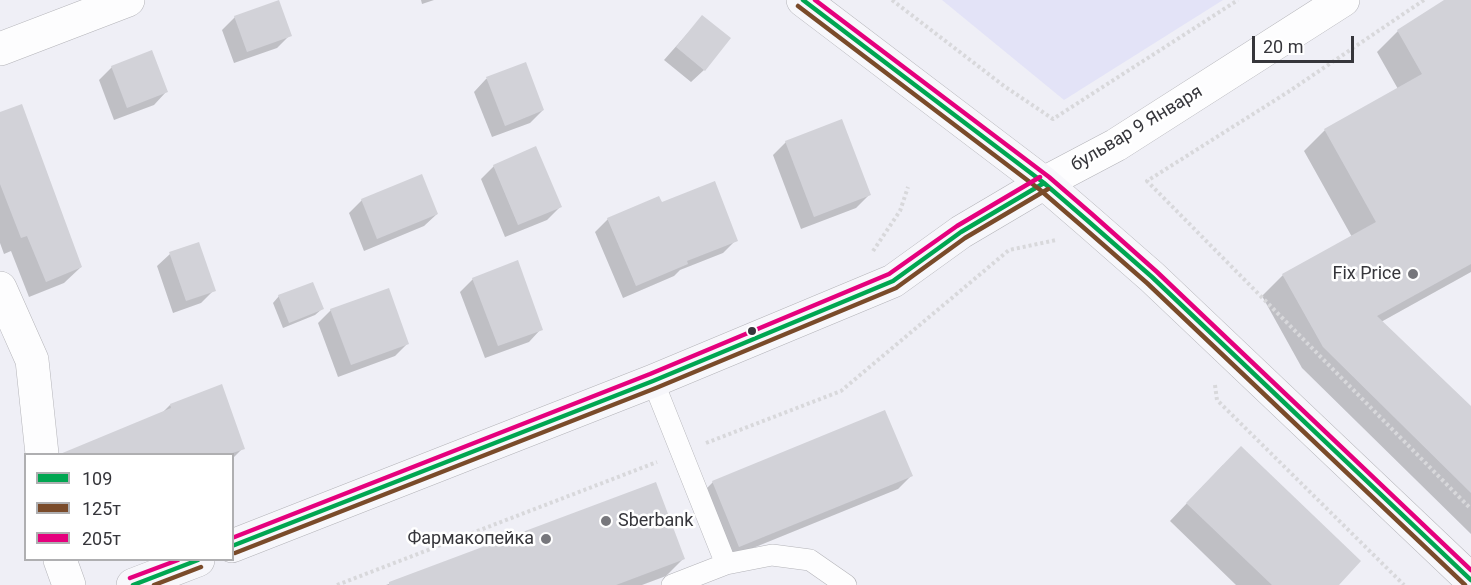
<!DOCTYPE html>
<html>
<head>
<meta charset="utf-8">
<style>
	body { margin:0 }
	#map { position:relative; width:1471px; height:585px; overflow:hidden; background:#efeff6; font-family:Roboto,sans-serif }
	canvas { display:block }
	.legend { position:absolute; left:24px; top:453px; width:210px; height:108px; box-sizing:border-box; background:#fff; border:2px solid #afafb1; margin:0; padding:8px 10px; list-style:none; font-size:18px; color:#36363b }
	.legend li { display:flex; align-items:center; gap:12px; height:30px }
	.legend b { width:30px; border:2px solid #afafb1 }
	.scale { position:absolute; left:1252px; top:36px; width:102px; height:27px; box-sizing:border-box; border:3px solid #36363b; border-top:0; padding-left:8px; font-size:18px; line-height:21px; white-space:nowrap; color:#36363b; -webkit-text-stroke:4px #fff; paint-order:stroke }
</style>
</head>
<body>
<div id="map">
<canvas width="1471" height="585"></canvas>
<ul class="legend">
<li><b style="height:8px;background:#00a651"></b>109</li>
<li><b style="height:8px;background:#7a4b2a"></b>125т</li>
<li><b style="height:8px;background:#e5007d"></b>205т</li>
</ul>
<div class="scale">20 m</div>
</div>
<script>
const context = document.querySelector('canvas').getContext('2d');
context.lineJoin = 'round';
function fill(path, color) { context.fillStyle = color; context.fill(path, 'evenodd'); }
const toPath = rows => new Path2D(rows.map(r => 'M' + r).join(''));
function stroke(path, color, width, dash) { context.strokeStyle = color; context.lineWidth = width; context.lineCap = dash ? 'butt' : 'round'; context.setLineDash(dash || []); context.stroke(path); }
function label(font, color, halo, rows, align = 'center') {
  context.font = font + ' Roboto,sans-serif'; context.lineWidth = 5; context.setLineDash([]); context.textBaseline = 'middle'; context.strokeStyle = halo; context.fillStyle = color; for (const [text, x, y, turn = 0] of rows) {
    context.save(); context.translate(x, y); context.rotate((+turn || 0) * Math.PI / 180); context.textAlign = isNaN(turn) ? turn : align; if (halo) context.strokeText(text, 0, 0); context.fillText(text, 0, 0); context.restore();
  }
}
fill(toPath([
	[942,0,1223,0,1064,100]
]), '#e3e3f7');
fill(toPath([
	[421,0,434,0,422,4],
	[1446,0,1471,0,1471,272,1381,322,1471,408,1471,534,1302,368,1262,296,1283,275,1352,237,1304,151,1325,130,1398,89,1377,52,1398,31],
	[235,17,290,35,277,48,234,63,222,30],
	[702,17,704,70,691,82,664,60],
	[525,64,543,110,530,123,492,137,474,92,486,79],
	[112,67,166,92,154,105,114,120,99,80],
	[0,114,81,267,64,283,29,297,11,251,4,254,0,243],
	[841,121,869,195,856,208,801,229,773,155,786,142],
	[494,166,560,207,547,220,505,237,481,179],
	[362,200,437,214,424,226,364,251,349,213],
	[661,204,736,240,723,253,680,270,674,276,623,298,595,232,608,219],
	[170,254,214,290,201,303,173,313,157,266],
	[473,279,541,329,529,342,485,358,460,292],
	[279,296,322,309,315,315,283,328,273,303],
	[331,310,407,344,395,356,338,377,318,323],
	[170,405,243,448,232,459,232,454,82,454,162,413],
	[1223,465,1337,585,1236,585,1170,521],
	[911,476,898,489,726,559,700,495,713,482],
	[655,484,683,559,666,576,642,585,386,585]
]), '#0003');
fill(toPath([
	[279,0,292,36,247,52,234,16],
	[1444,0,1471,0,1471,264,1377,316,1471,406,1471,493,1323,347,1282,274,1376,222,1324,129,1422,74,1397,30],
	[702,15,731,38,705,71,676,47],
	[152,50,168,92,127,108,111,66],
	[526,62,544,110,505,126,486,77],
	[22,104,82,267,46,282,27,236,21,238,0,184,0,112],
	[842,119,871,195,814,217,785,141],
	[536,146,562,207,518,225,493,165],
	[422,174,438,214,377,239,361,199],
	[715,181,738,241,687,261,688,264,636,286,607,218,659,196,662,202],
	[199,242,216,291,186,301,169,252],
	[518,260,543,330,498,346,472,278],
	[313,282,324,309,289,323,278,295],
	[389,288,409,344,351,365,330,309],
	[222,384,245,449,229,454,60,454,171,408,170,404],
	[885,410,913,476,739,547,712,481],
	[1241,446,1361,561,1339,585,1272,585,1186,503],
	[656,482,685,559,616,585,389,585,389,582]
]), '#d2d2d8');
const lane = toPath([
	[653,381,726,564,672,585],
	[726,564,772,555,810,560,846,585]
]);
const street = toPath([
	[0,49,128,0],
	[1044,183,1116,145,1343,0],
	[0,288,32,360,42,454],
	[60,560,69,585]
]);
const secondary = toPath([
	[803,0,1044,183,1088,221,1152,277,1471,580],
	[232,546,653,381,893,281,961,232,1044,183],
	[133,585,198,560]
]);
stroke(lane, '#b3b3b8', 22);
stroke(street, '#b3b3b8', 34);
stroke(secondary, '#b3b3b8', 34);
stroke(toPath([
	[892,0,1004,86,1053,119,1238,0],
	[1424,0,1288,92,1147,181,1471,509],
	[873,251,900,211,908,187],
	[1215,385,1217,400,1404,585],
	[706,443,841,391,1009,250,1056,240],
	[337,585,657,462]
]), '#d8d8db', 4, [3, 3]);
stroke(lane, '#fdfdfe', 21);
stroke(street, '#fdfdfe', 33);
stroke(secondary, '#f7f7fb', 33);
stroke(toPath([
	[803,0,1044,183,1088,221,1152,277,1471,580],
	[232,546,653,381,893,281,961,232,1044,183],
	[133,585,198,560]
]), '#00a651', 4.5);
stroke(toPath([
	[798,6,1039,189,1083,227,1147,283,1465,585],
	[235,553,656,388,896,288,965,238,1048,189],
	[154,585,201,567]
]), '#7a4b2a', 4.5);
stroke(toPath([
	[815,0,1049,177,1093,215,1157,272,1471,570],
	[232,538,650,374,889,274,957,226,1040,177],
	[130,578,178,560]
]), '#e5007d', 4.5);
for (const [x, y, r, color] of [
	[1413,274,6,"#77777c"],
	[752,331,5,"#36363b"],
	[606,521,6,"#77777c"],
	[546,539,6,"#77777c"]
]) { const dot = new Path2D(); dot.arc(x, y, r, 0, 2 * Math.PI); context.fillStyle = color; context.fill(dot); stroke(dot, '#fff', 2); }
label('18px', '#36363b', '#fff', [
	["бульвар 9 Января",1137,129,-31]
]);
label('18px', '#36363b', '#fff', [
	["Fix Price",1401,274],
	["Sberbank",618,521,"left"],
	["Фармакопейка",534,539]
], 'right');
</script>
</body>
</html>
